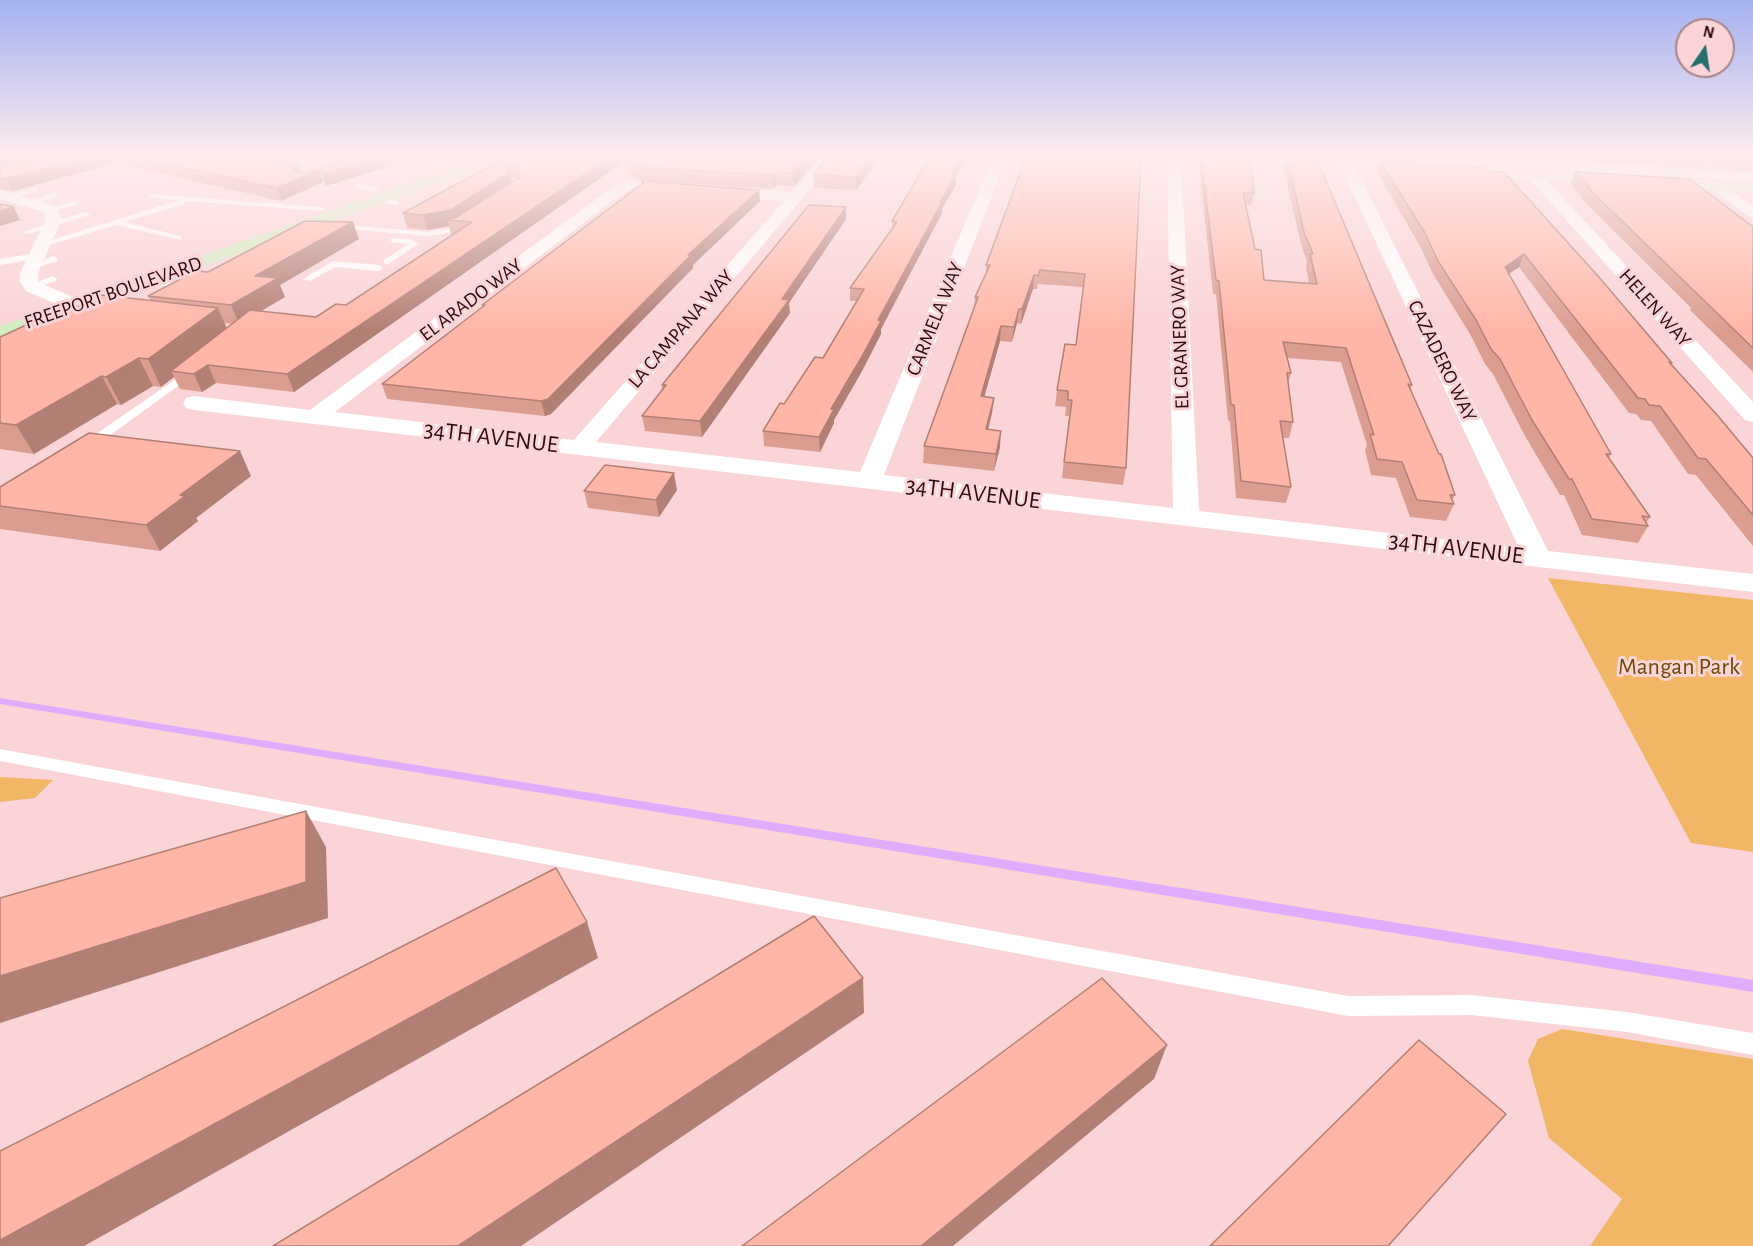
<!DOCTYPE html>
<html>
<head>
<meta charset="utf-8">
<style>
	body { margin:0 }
	#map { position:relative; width:1753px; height:1246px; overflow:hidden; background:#fbd4d7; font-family:"Alegreya Sans",sans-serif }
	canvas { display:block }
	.north { position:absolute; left:1675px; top:18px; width:60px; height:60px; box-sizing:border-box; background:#fbd4d7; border:2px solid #a88488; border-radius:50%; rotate:13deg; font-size:16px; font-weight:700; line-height:24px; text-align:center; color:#2c0b11 }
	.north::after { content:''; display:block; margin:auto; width:21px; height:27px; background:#25706e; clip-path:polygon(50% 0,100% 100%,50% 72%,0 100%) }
</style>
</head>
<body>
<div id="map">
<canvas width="1753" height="1246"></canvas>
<div class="north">N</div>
</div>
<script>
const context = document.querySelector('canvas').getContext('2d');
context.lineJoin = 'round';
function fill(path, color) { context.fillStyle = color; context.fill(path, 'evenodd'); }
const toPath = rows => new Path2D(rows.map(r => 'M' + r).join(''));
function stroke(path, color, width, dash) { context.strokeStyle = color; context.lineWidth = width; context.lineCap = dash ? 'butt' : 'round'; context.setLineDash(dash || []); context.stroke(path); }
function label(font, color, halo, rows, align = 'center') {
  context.font = font + ' "Alegreya Sans",sans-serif'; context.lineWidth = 6; context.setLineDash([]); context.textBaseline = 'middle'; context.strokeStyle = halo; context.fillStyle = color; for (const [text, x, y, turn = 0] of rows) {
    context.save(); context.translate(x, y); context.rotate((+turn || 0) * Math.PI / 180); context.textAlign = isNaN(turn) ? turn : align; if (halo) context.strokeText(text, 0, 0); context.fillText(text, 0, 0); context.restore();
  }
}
fill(toPath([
	[1548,578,1753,600,1753,852,1691,843],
	[0,777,53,780,35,798,0,802],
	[1562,1029,1753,1059,1753,1246,1590,1246,1622,1199,1549,1138,1528,1061,1538,1039]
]), '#f2b667');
fill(toPath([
	[0,698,1753,980,1753,992,0,704,0,698]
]), '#e0acfd');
fill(toPath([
	[302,157,346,157,449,162,452,164,449,166,302,157],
	[456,170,473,173,476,175,473,177,454,173,456,170],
	[358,184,378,188,379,190,375,192,355,188,358,184],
	[36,187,39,191,8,198,4,196,36,187],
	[55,193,58,197,31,204,27,202,55,193],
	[151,194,321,207,325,209,321,211,185,201,185,204,124,222,181,236,181,240,116,225,46,246,39,244,179,200,148,198,151,194],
	[377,197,398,201,399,203,395,205,374,201,377,197],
	[74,201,78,203,77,205,51,211,47,209,74,201],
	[85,212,92,214,29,234,22,232,85,212],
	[468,220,472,222,461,231,427,236,336,228,332,226,336,224,427,232,456,227,468,220],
	[391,238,410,239,418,244,387,265,383,262,384,260,409,244,391,242,391,238],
	[37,253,40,254,40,258,0,265,0,259,37,253],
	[54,256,58,259,57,261,32,269,28,266,54,256],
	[333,261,379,265,383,268,379,271,335,267,310,281,303,279,333,261],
	[53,276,57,279,56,281,31,289,27,286,53,276],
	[144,279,186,282,190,285,186,288,141,284,141,280,144,279],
	[192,368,196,369,196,373,91,449,83,449,83,443,192,368],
	[0,749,1348,996,1471,995,1627,1012,1753,1033,1753,1055,1627,1032,1471,1015,1348,1016,0,761,0,749]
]), '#fff');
fill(toPath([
	[823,157,837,157,596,442,860,472,993,157,1007,157,884,475,1173,508,1167,157,1181,157,1199,511,1519,548,1339,163,1346,159,1353,163,1548,551,1753,574,1753,592,194,410,186,408,183,403,186,398,194,396,310,410,606,192,624,182,792,192,823,157],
	[632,189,784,201,574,440,335,412,616,198,632,189],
	[1410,157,1485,157,1753,173,1753,181,1417,161,1410,157],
	[1533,170,1538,171,1753,402,1753,422,1745,420,1528,177,1526,174,1528,171,1533,170],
	[1716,181,1753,206,1753,218,1748,216,1711,188,1709,185,1716,181],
	[0,190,56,206,62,219,38,273,38,282,84,302,86,306,84,310,70,310,26,291,20,282,20,273,46,219,44,212,0,199,0,190]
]), '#fff');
fill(toPath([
	[1235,157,1315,157,1753,183,1753,193,1242,161,1235,157]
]), '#e9f6e0');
fill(toPath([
	[484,157,505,157,503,160,0,339,0,326,484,157]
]), '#d3edc1');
fill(toPath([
	[0,157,255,157,323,182,281,201,115,163,13,191,0,189],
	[392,157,418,157,414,158],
	[514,157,820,157,794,186,777,185,773,189,635,180,622,163,294,392,216,383,202,392,180,389,174,377,161,387,153,386,121,405,117,404,34,454,0,449,0,337,53,319,151,301,148,296,208,272,359,239,280,285,285,297,261,311,316,317,346,305,453,234,451,234,449,226,427,230,407,228,403,213],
	[512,178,517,178,511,182,511,179],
	[225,323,232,324,227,328],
	[828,157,880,157,856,190,814,188,813,174],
	[1141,157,1126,468,1123,485,1062,478,1069,416,1065,416,1066,407,1055,406,1057,390,1076,345,1083,287,1038,284,1037,289,1033,289,1021,324,1017,323,1012,342,1000,341,984,397,994,398,992,413,988,430,1000,447,994,471,923,463,924,446,974,308,975,297,986,274,986,265],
	[1198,157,1250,157,1254,193,1251,205,1246,205,1255,249,1264,280,1309,283,1306,267,1307,262,1301,244,1283,166,1286,157,1316,157,1412,385,1410,390,1455,495,1452,501,1454,504,1446,521,1410,517,1396,478,1371,475,1365,450,1367,445,1341,362,1287,358,1291,373,1288,383,1293,422,1289,438,1283,438,1291,487,1286,503,1236,498,1230,421,1228,420,1216,294,1213,294],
	[1368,157,1413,157,1412,160,1368,158],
	[1546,157,1753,157,1753,171,1713,168,1704,163,1701,168,1547,158],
	[1380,161,1486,171,1672,363,1671,364,1753,458,1753,546,1696,475,1688,474,1651,421,1641,420,1636,414,1629,413,1519,267,1509,274,1611,454,1609,458,1650,517,1646,523,1648,526,1638,543,1582,535,1564,495,1560,495,1525,436,1493,374,1485,364,1470,334,1433,274,1420,246,1377,172],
	[1575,172,1753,227,1753,372,1690,310,1691,308,1582,199,1582,197,1571,184],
	[956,175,956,185,942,209,942,213,881,329,881,334,862,371,834,420,834,423,820,452,764,446,763,431,784,404,823,358,857,301,850,301,850,288,892,229,892,221],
	[642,181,759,190,760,201,693,265,693,268,551,414,545,416,387,399,382,384,483,307,482,305,642,183],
	[846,219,789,303,790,313,702,437,645,431,642,416,662,390,662,385],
	[251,476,196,518,198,521,160,551,0,529,0,487],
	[677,490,659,517,588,508,584,491]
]), '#db9d90');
fill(toPath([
	[0,157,44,157,0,169],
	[91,157,112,157,115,163,13,191,6,179],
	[379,157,391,157,393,165,326,186,322,174],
	[610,157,621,157,622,163,294,392,287,374],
	[808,157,820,157,794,186,793,173],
	[870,157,880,157,856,190,856,177],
	[962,157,969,157,956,175,956,185,942,209,942,213,881,329,881,334,862,371,834,420,834,423,820,452,819,437,831,409,940,202,951,174],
	[509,164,512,178,511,179,512,186,461,221,447,220,449,226,427,230,423,215],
	[298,166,302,177,319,170,323,182,281,201,277,188,292,170],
	[776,172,777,185,773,189,772,175],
	[759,190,760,201,693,265,693,268,551,414,545,416,541,401,688,255],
	[14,207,20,220,0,226,0,211],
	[846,207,846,219,789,303,790,313,702,437,700,421,782,299],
	[353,222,359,239,280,285,285,297,239,324,231,305,255,276],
	[1524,254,1519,267,1499,280,1505,267],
	[1034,275,1033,289,1021,324,1022,309],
	[218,308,229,334,171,371,174,377,161,387,148,359],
	[1019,309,1017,323,1012,342,1014,327],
	[1001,326,1000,341,980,412,981,396],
	[139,358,153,386,121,405,106,377],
	[208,365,216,383,202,392,194,374],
	[102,376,117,404,34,454,16,425],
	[994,398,992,413,984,445,986,429],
	[1001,431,1000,447,994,471,996,454],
	[240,451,251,476,196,518,198,521,160,551,146,525,180,495],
	[674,473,677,490,659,517,656,500],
	[306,811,326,847,328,918,0,1023,0,976],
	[587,922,598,958,84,1246,0,1246,0,1240],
	[863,978,864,1013,521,1246,458,1246],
	[1167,1045,1154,1079,953,1246,921,1246]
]), '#b27f75');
const building = toPath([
	[43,157,91,157,6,179,0,178,0,168,43,157],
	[132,157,255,157,298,166,292,170,300,173,319,170,277,188,132,157],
	[352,157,379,157,322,174,320,168,352,157],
	[514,157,610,157,287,374,208,365,194,374,171,371,250,310,316,317,336,304,346,305,472,222,447,220,455,218,521,176,516,165,509,164,507,166,509,173,451,210,423,215,403,213,496,163,514,157],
	[625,157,808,157,793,173,776,172,772,175,633,167,625,157],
	[828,157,870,157,856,177,813,174,828,157],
	[935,157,962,157,951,174,956,174,940,202,942,202,878,320,881,321,861,358,831,409,834,409,819,437,763,431,780,403,784,404,815,357,823,358,864,289,850,288,897,222,892,221,929,159,934,159,935,157],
	[1026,157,1141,157,1126,468,1064,462,1072,400,1068,400,1068,391,1057,390,1065,344,1076,345,1085,274,1040,270,1038,276,1034,275,1022,309,1019,309,1014,327,1001,326,981,396,994,398,986,429,1001,431,996,454,924,446,978,297,975,297,990,265,986,265,1026,157],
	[1201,157,1250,157,1254,193,1243,193,1255,249,1261,250,1264,280,1317,284,1310,254,1313,254,1304,232,1287,157,1316,157,1412,385,1408,384,1439,454,1441,454,1455,495,1450,495,1454,504,1417,500,1402,462,1377,459,1370,434,1374,435,1346,348,1283,342,1291,373,1287,373,1293,422,1280,421,1291,487,1241,481,1234,405,1231,405,1219,281,1216,280,1201,157],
	[1669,157,1707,157,1705,159,1669,157],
	[1713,157,1753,157,1753,162,1717,160,1713,157],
	[1380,161,1483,167,1486,171,1504,172,1598,276,1672,363,1669,362,1718,416,1753,458,1753,515,1706,459,1698,458,1660,406,1649,405,1645,399,1638,398,1524,254,1505,267,1611,454,1606,454,1650,517,1642,516,1648,526,1592,519,1572,479,1569,479,1532,420,1500,359,1491,349,1476,320,1438,261,1425,233,1380,161],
	[1575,172,1690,179,1753,227,1753,348,1587,187,1590,187,1575,172],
	[642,181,759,190,688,255,691,255,548,399,541,401,382,384,485,305,482,305,643,183,642,181],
	[0,204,14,207,0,211,0,204],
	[809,205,846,207,782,299,789,300,700,421,642,416,666,385,662,385,809,205],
	[305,221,353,222,255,276,278,278,231,305,148,296,196,271,208,272,305,221],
	[102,295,218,308,148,359,139,358,106,377,102,376,16,425,0,423,0,337,41,318,53,319,102,295],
	[89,433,240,451,180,495,185,496,146,525,0,506,0,487,89,433],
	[605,465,674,473,656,500,584,491,605,465],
	[306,811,306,882,0,976,0,898,306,811],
	[556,868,587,922,0,1240,0,1151,556,868],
	[814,916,863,978,458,1246,273,1246,814,916],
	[1102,978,1167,1045,921,1246,742,1246,1102,978],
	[1419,1040,1506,1114,1388,1246,1210,1246,1419,1040]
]);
fill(building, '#ffb6a7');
stroke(building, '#b27f75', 1.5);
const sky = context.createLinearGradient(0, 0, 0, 331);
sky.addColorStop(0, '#a5b1f0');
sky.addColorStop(0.47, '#fdeced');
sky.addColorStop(1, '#fdeced00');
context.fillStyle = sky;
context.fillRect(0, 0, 1753, 331);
label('20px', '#2c0b11', '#fbd4d7', [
	["FREEPORT BOULEVARD",113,293,-19],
	["EL ARADO WAY",471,300,-37],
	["HELEN WAY",1655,308,48],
	["CARMELA WAY",935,319,-68],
	["LA CAMPANA WAY",681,329,-49],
	["EL GRANERO WAY",1180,337,-92],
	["CAZADERO WAY",1442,361,64]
]);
label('24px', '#2c0b11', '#fbd4d7', [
	["34TH AVENUE",491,437,7],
	["34TH AVENUE",973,493,7],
	["34TH AVENUE",1456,548,7]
]);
label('24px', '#714902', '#fbd4d7', [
	["Mangan Park",1679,667]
]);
</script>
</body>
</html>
